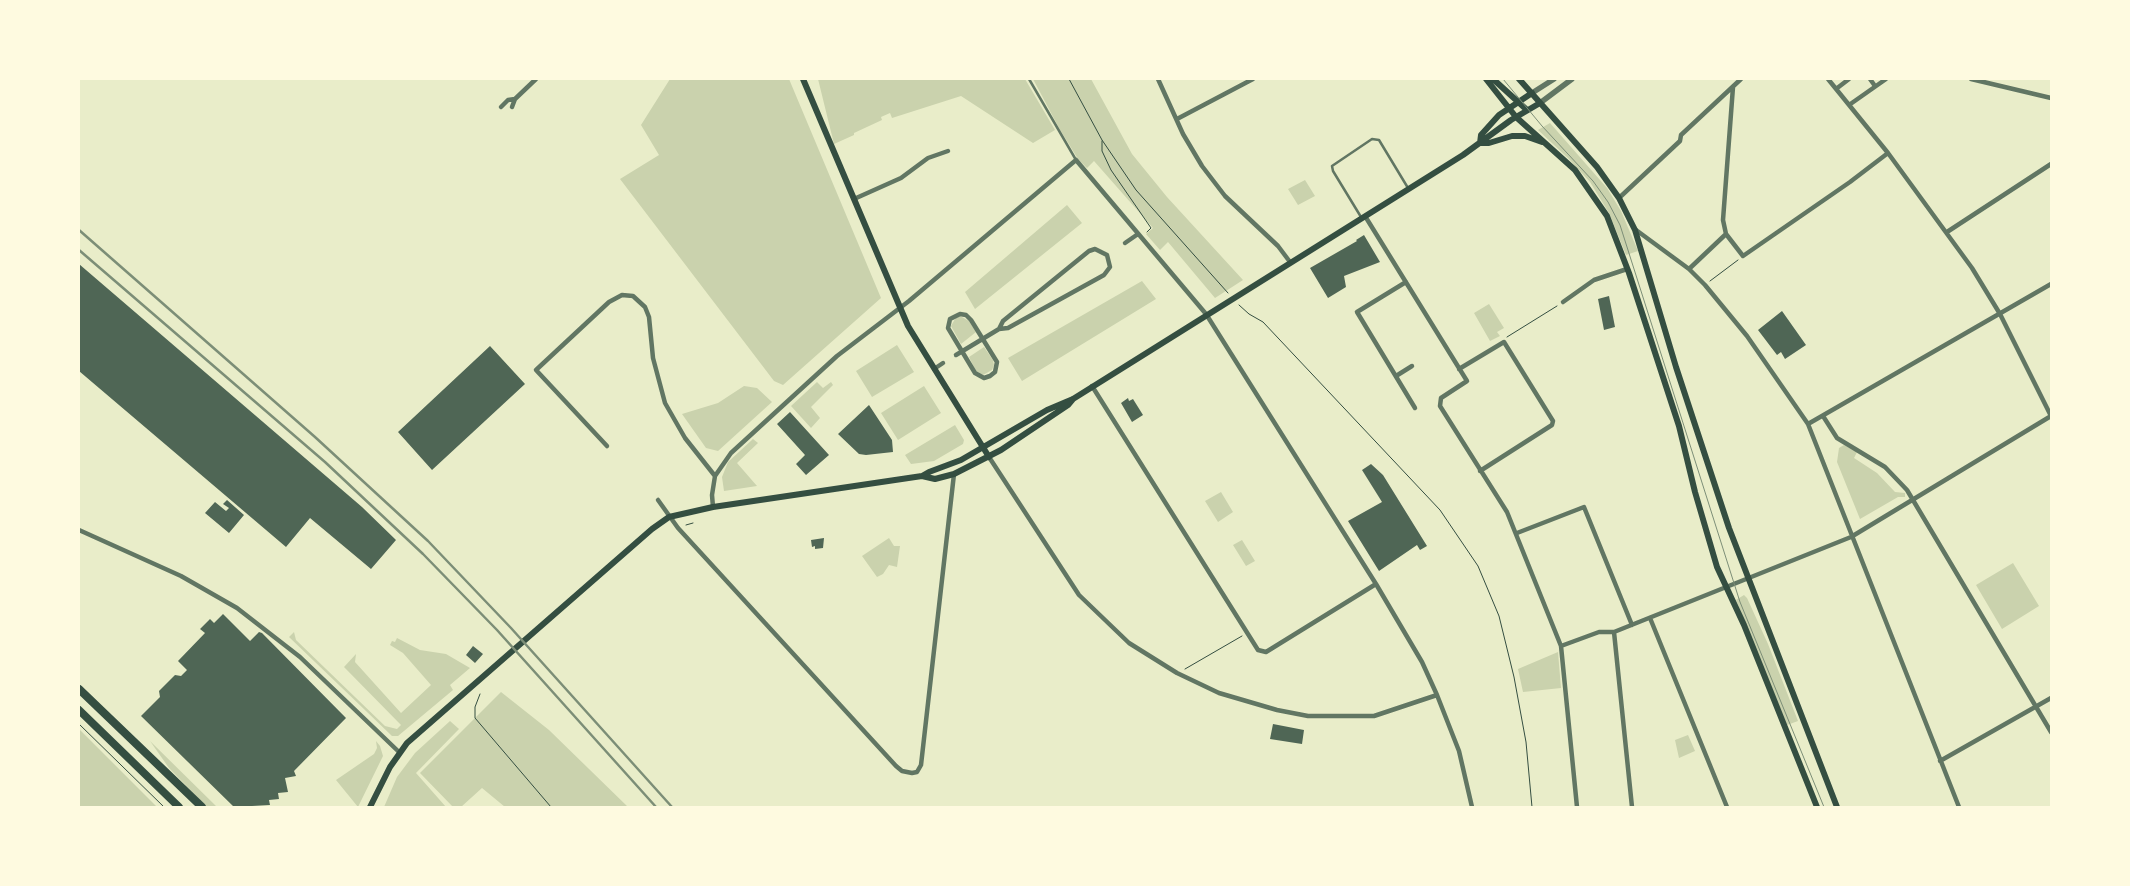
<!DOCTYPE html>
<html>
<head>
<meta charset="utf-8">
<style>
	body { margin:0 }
	#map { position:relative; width:2130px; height:886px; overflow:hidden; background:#e9edc9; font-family:"Sofia Sans Condensed",sans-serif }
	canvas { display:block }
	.frame { position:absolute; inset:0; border:80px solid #fefae0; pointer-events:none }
</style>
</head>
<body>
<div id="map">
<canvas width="2130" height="886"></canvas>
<div class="frame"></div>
</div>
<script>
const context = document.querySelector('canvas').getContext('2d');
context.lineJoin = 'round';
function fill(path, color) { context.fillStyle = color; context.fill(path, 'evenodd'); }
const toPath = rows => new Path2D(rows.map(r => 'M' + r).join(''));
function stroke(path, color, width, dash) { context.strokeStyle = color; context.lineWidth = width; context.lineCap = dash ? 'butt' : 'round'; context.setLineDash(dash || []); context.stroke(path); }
fill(toPath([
	[670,79,789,79,881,298,783,385,774,381,620,179,659,155,641,125],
	[818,79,1025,79,1055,130,1033,143,961,96,892,118,890,113,881,117,882,120,854,133,854,135,834,144],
	[1033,79,1091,79,1132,154,1167,197,1243,280,1215,298,1168,242,1160,250,1146,234,1153,228,1094,161,1087,168,1078,159,1059,128],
	[1550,123,1607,188,1621,211,1638,251,1626,255,1609,213,1590,182,1570,160,1538,130],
	[1305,180,1315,196,1298,205,1288,189],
	[1067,205,1082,223,975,309,965,292],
	[1142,281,1156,299,1022,381,1008,358],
	[1489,304,1504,328,1497,332,1500,336,1490,341,1474,313],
	[960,316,969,321,976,332,961,344,951,326,955,319],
	[897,345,914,372,872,397,856,371],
	[984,347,993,360,994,365,992,370,983,375,976,371,969,357],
	[817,382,823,388,831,382,833,385,811,407,820,418,811,428,791,406],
	[744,386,757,388,772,402,718,451,706,448,682,414,718,403],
	[924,386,941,413,898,440,881,413],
	[955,425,964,440,963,444,934,461,911,464,905,455],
	[753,439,758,443,737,463,757,486,724,491,722,477,728,462],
	[1844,445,1857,452,1854,458,1877,473,1895,492,1905,493,1905,497,1898,497,1860,519,1837,462,1839,448],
	[1221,492,1233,512,1218,522,1205,501],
	[889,538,894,546,900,546,897,567,889,565,883,574,877,577,862,556],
	[1242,540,1255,561,1246,566,1233,545],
	[2013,563,2039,606,2002,629,1976,585],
	[1744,595,1747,598,1768,644,1798,721,1787,725,1736,600],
	[294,632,296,640,385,726,397,729,401,725,344,667,356,654,355,662,401,713,431,685,403,653,390,645,392,641,395,642,397,638,420,650,446,654,470,668,450,685,453,690,398,736,392,736,289,637],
	[1558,652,1561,688,1523,692,1518,669],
	[501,692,549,730,628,807,505,807,482,788,461,807,453,807,420,773],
	[450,721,459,729,416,773,446,807,384,807,397,777,415,753],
	[79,729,157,807,79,807],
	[1688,735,1695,751,1679,758,1675,740],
	[150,741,217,807,207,807,169,768],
	[376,741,380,746,383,756,358,807,336,780,374,754,377,748]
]), '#cad2ad');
fill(toPath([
	[1364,235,1380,262,1344,276,1346,287,1328,298,1310,268,1357,241,1356,240],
	[79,264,362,507,396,540,371,569,310,518,286,547,79,371],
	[1609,296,1615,327,1604,330,1598,299],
	[1782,311,1806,345,1785,359,1781,352,1777,355,1758,330],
	[490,346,525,384,432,470,398,432],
	[1128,398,1129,401,1133,399,1143,415,1132,422,1121,403],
	[869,405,892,440,893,452,866,455,859,454,838,434],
	[790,412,829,455,806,475,796,464,805,455,777,424],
	[1371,464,1383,475,1427,546,1420,550,1417,545,1379,571,1348,521,1382,502,1362,470],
	[227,500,244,515,229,533,205,513,215,502,226,511,229,508,223,504],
	[824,538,823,548,815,549,815,546,812,547,811,540],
	[223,614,250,641,259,632,262,633,346,718,294,771,296,776,285,778,288,792,278,793,279,799,269,800,270,805,234,807,141,716,160,697,159,691,175,675,181,676,187,670,178,661,205,633,200,629,210,619,214,623],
	[473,646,483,654,475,663,466,655],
	[1273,724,1304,730,1302,744,1270,739]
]), '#4f6655');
stroke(toPath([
	[1069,79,1102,140,1136,190,1228,293],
	[1102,141,1102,151,1111,170,1151,228,1147,232],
	[1710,281,1738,260],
	[1239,305,1249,314,1263,322,1440,510,1478,566,1499,616,1514,677,1526,742,1532,807],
	[1507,337,1557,306],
	[686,525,693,523],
	[1185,669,1242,636],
	[480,694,475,707,475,718,551,807],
	[79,724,164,807]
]), '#344e41', 1);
stroke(toPath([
	[1029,79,1076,160],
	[1361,217,1333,171,1332,166,1372,139,1379,140,1408,188]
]), '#617663', 2.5);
stroke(toPath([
	[1158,79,1183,134,1202,166,1225,196,1278,246,1290,262],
	[1828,79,1888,153,1972,268,2000,314,2051,416],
	[1870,79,1875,86],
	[1971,79,2051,98],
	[1733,87,1723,220,1726,234,1743,256,1850,182,1888,153],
	[1836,89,1849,79],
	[1849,105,1886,79],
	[501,107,508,100,515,99,536,79],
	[512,107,515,99],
	[1177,119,1253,79],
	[1619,198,1680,141,1681,135,1741,79],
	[854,199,901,178,928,158,948,151],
	[1365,216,1467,381,1441,398,1440,406,1507,512,1561,646,1599,632,1614,632,1851,537,2051,416],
	[1636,230,1689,269,1705,285,1747,336,1808,424,1959,807],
	[1947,232,2051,164],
	[1125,243,1138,234],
	[1689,269,1726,234],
	[1406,282,1357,312,1415,408],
	[1563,302,1594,280,1627,269],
	[960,314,966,315,971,320,997,362,995,372,990,376,984,378,975,373,948,328,950,319,960,314],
	[956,355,999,329,1008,328,1104,275,1110,267,1107,255,1095,249,1089,251,1003,321,999,329],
	[934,369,943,363],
	[1459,369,1504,342,1553,421,1552,425,1480,471],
	[1396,376,1412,366],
	[1092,386,1258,650,1266,652,1376,584],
	[1823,416,1837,438,1885,467,1907,490,2051,732],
	[1808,424,2051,284],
	[607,446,536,370,609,302,622,295,633,296,645,307,649,317,653,358,665,403,685,438,715,476],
	[989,457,1079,595,1129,643,1177,673,1219,693,1277,710,1308,716,1374,716,1437,695],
	[658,500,678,528,896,766,902,771,912,773,917,772,921,765,954,474],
	[713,507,712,495,715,476,731,453,837,356,909,301,1076,160,1206,314,1376,584,1422,662,1437,695,1459,751,1472,807],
	[79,530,181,576,237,608,300,657,399,752],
	[1517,533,1584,507,1632,625],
	[1650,618,1727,807],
	[1614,632,1632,807],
	[1561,646,1577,807],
	[1940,761,2051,698]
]), '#617663', 4.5);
stroke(toPath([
	[1532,93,1554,79],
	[1540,103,1572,79]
]), '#617663', 5.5);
stroke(toPath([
	[803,79,908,326,989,457],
	[1486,79,1516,117,1575,170,1607,216,1629,273,1679,426,1695,492,1717,567,1744,625,1817,807],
	[1493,79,1527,110],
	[1519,79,1597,167,1619,198,1635,230,1676,367,1729,528,1837,807],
	[1480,143,1481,135,1499,115,1532,93],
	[1480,143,1489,143,1512,136,1525,136,1542,142],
	[922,476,929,472,961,460,1047,410,1073,399,1463,155,1511,120,1540,103],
	[370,807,390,767,407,743,652,529,669,517,713,507,922,476,935,479,954,474,1001,450,1068,405,1073,399]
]), '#344e41', 6);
stroke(toPath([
	[79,689,202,807],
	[79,710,179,807]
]), '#344e41', 8);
stroke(toPath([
	[1503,79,1542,126,1593,181,1608,202,1620,225,1740,602,1824,807]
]), '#7c8e77', 1);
stroke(toPath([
	[79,230,315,437,428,541,511,628,672,807],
	[79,250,325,462,423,554,497,630,656,807]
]), '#7c8e77', 2.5);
</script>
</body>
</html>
